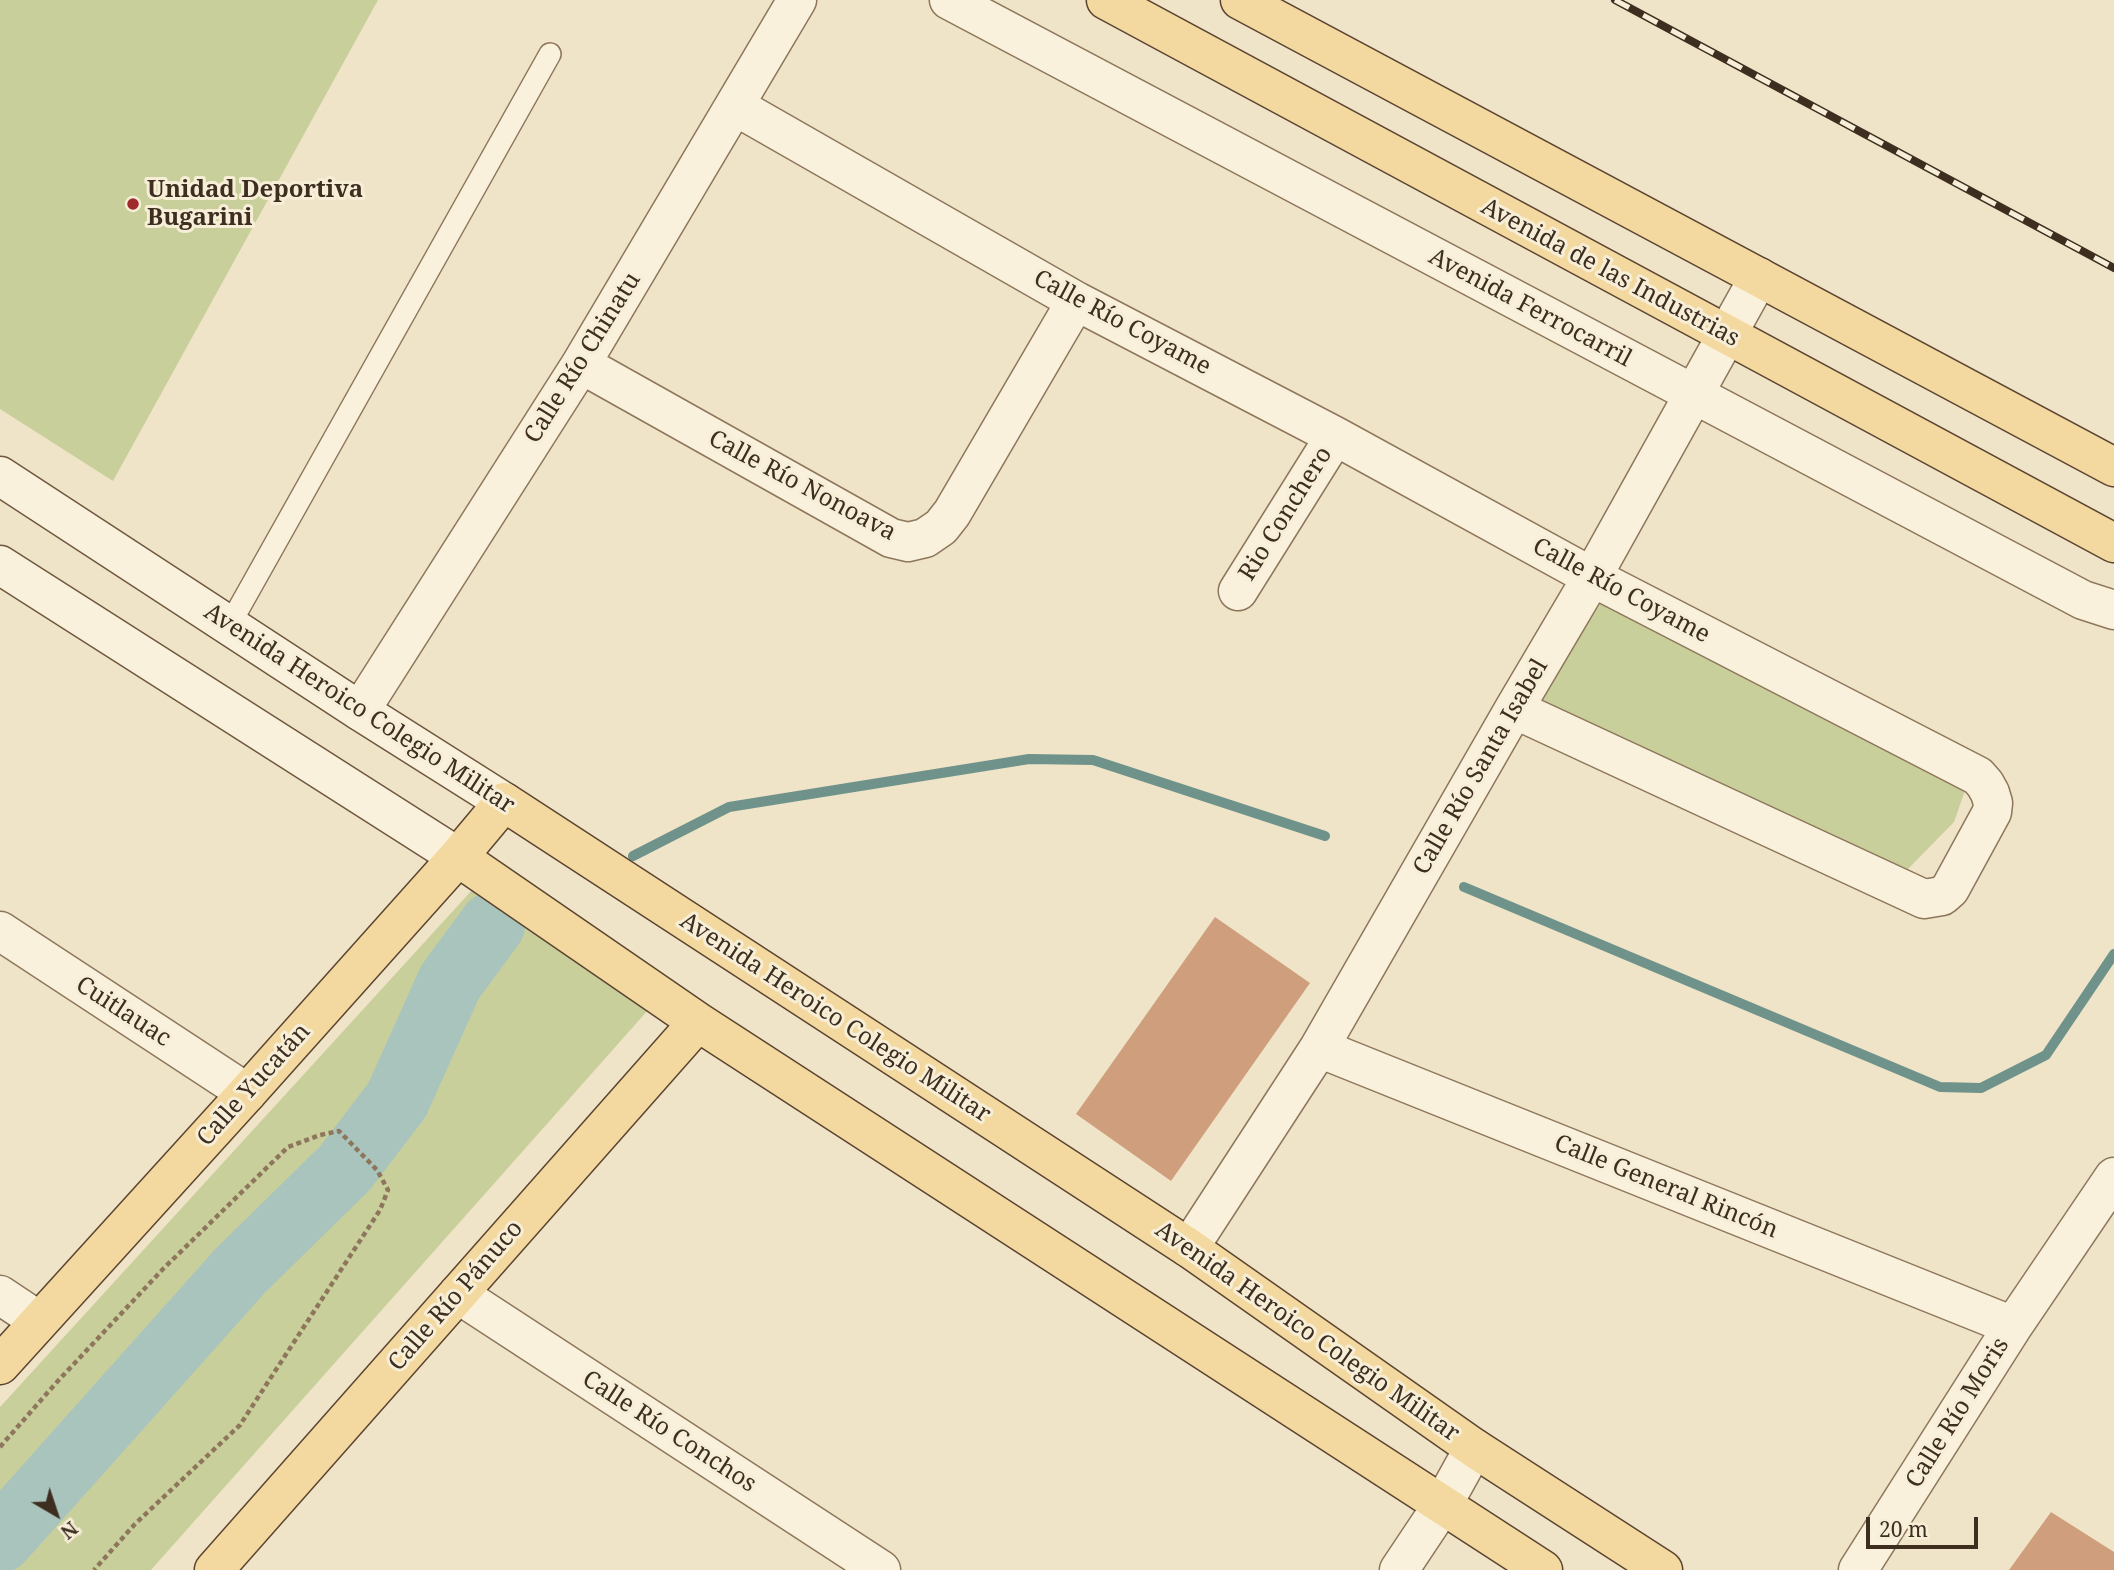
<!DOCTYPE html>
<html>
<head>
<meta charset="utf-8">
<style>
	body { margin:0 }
	#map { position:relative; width:2114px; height:1570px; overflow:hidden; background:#f0e4c8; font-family:"Noto Serif",serif }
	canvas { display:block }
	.north { position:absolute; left:21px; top:1479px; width:70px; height:70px; -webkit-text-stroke:5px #f7eed8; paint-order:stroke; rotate:141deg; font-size:19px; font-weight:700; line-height:28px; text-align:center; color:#3d2e20 }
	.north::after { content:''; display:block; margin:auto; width:24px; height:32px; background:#3d2e20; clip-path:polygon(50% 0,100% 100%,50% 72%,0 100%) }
	.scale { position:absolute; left:1866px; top:1517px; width:112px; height:32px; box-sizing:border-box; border:4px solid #3d2e20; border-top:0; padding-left:9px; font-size:21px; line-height:24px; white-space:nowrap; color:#3d2e20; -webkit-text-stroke:5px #f7eed8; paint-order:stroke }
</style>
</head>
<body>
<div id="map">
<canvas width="2114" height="1570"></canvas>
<div class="north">N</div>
<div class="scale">20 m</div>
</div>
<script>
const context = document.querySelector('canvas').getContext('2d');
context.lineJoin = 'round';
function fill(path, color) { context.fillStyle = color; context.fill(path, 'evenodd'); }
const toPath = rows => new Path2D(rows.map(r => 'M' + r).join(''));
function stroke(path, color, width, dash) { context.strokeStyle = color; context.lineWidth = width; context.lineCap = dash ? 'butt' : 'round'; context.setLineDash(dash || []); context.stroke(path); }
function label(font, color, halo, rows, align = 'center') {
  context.font = font + ' "Noto Serif",serif'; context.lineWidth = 6; context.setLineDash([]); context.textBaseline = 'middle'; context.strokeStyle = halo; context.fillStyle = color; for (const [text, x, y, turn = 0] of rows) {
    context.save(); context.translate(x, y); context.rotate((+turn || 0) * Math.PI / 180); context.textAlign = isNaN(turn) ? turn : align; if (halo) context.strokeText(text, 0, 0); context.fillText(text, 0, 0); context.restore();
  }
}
fill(toPath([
	[0,0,378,0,113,481,0,409],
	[1603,600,1967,785,1954,822,1906,871,1536,704],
	[473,889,649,1009,151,1570,0,1570,0,1407]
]), '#c9cf9b');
stroke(toPath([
	[633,856,729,807,1029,759,1093,760,1325,836],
	[1464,887,1940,1087,1981,1088,2046,1055,2114,954]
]), '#6f938a', 10);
stroke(toPath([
	[0,1540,240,1271,345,1168,397,1100,450,982,492,925]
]), '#a9c4bc', 66);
fill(toPath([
	[1215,917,1310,983,1171,1181,1076,1114],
	[2051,1512,2114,1552,2114,1570,2009,1570]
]), '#cf9f7d');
const service = toPath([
	[230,624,550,54]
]);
const minor = toPath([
	[949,0,2083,600,2114,610],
	[735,106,1076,301,1335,436,1592,577,1978,776,1985,784,1990,793,1993,803,1992,812,1950,889,1942,896,1924,899,1514,709],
	[581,364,891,538,908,542,925,538,941,527,952,513,1076,301],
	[1238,591,1335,436],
	[360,711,581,364,797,0],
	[0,931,247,1093],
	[1319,1048,2013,1326],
	[1189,1248,1319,1048,1514,709,1592,577,1759,277],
	[458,1294,881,1570],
	[0,1295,39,1321],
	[1399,1570,1443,1504,1474,1448],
	[1858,1570,2013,1326,2114,1177]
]);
const secondary = toPath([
	[0,476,360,711,504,802],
	[0,565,458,857]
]);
const primary = toPath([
	[1106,0,2114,543],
	[1240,0,2114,467],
	[458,857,698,1022,1543,1570],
	[0,1365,247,1093,458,857,504,802,1189,1248,1474,1448,1663,1570],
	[214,1570,698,1022]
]);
stroke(service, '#8d765c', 24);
stroke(minor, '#8d765c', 41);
stroke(secondary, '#6f573f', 41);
stroke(primary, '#5b4430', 41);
stroke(toPath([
	[0,1447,56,1383,163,1269,288,1147,320,1135,339,1131,377,1170,388,1190,380,1210,240,1425,135,1524,94,1570]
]), '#8d765c', 4.5, [5, 3.5]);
stroke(service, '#faf1dc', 21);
stroke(minor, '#faf1dc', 38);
stroke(secondary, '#faf1dc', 38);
stroke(primary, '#f3d9a0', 38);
const rail = toPath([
	[1615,0,2114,268]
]);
stroke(rail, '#3d2e20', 8);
stroke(rail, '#f7eed8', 5, [16]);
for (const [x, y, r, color] of [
	[133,204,7,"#9e2a2b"]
]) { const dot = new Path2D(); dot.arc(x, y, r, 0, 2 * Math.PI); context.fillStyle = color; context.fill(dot); stroke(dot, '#f7eed8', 2.5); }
label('bold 24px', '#3d2e20', '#f7eed8', [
	["Unidad Deportiva",147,190],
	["Bugarini",147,218]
], 'left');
label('24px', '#3d2e20', '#f7eed8', [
	["Avenida de las Industrias",1610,273,28],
	["Avenida Ferrocarril",1530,308,28],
	["Calle Río Coyame",1122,323,28],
	["Calle Río Chinatu",583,358,-58],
	["Calle Río Nonoava",802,486,28],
	["Rio Conchero",1286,514,-58],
	["Calle Río Coyame",1621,591,28],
	["Avenida Heroico Colegio Militar",359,709,33],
	["Calle Río Santa Isabel",1481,767,-60],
	["Cuitlauac",123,1012,33],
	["Avenida Heroico Colegio Militar",835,1018,33],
	["Calle Yucatán",254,1085,-48],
	["Calle General Rincón",1666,1187,22],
	["Calle Río Pánuco",456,1296,-49],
	["Avenida Heroico Colegio Militar",1307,1332,35],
	["Calle Río Moris",1958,1413,-58],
	["Calle Río Conchos",669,1432,33]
]);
</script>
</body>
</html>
